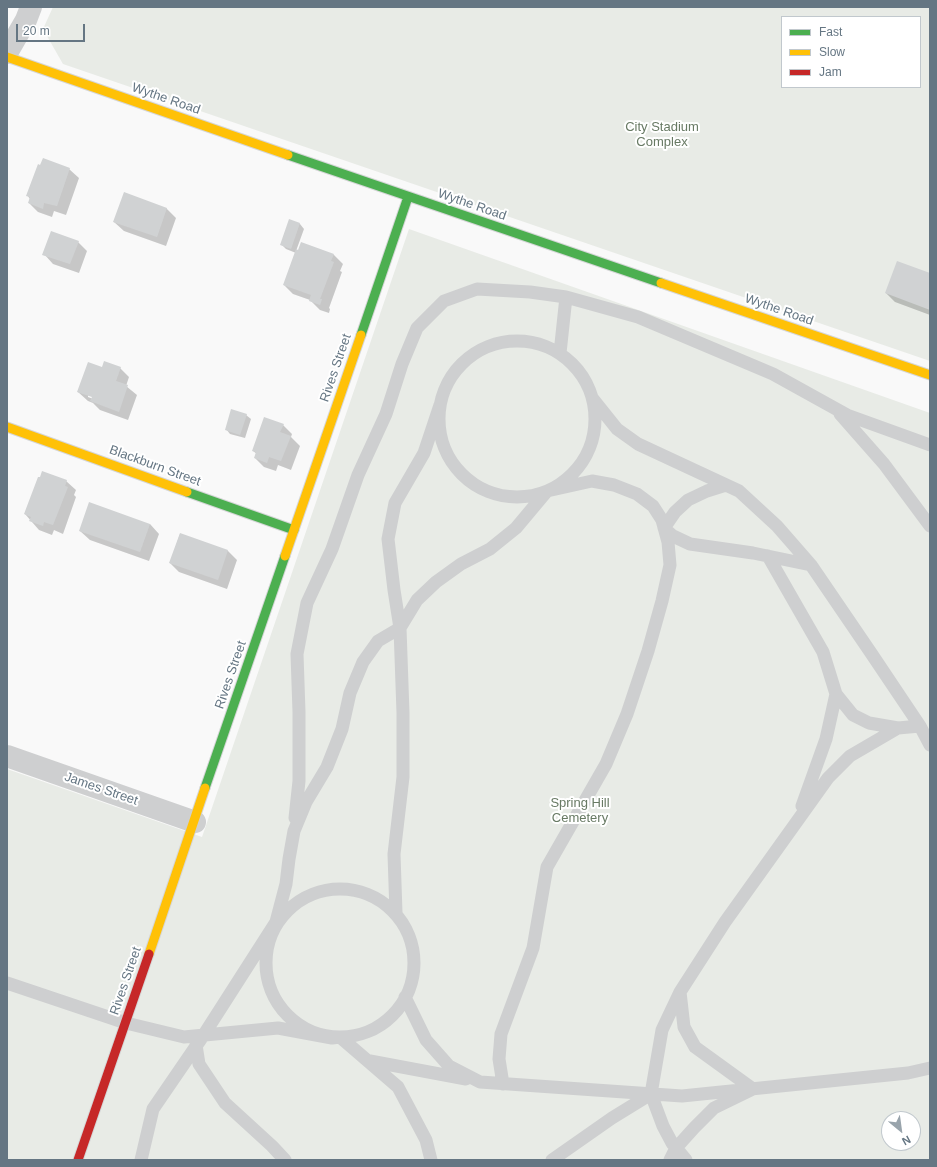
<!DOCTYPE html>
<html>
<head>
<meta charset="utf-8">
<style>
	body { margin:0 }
	#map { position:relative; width:937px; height:1167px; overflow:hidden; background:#f9f9f9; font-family:Helvetica,sans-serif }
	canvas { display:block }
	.frame { position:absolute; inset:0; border:8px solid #657683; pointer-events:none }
	.legend { position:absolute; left:781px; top:16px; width:140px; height:72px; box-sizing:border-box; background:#fff; border:1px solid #c1c8cd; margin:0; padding:5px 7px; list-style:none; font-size:12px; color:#657683 }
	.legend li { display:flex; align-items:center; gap:8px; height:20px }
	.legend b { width:20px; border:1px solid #c1c8cd }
	.north { position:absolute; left:881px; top:1111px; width:40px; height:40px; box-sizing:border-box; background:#fff; border:1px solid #c1c8cd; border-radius:50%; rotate:151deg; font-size:11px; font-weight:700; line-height:16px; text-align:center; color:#657683 }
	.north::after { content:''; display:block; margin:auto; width:14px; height:18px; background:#99a4ac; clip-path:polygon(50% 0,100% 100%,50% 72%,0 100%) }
	.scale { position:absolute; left:16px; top:24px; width:69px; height:18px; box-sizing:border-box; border:2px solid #657683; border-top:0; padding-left:5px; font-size:12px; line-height:14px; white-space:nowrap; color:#657683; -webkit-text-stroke:3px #fff; paint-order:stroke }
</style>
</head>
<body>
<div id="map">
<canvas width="937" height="1167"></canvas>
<div class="frame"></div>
<ul class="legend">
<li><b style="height:5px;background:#4caf50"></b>Fast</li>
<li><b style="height:5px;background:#ffc107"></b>Slow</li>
<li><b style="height:5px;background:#c62828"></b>Jam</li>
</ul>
<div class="north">N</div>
<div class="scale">20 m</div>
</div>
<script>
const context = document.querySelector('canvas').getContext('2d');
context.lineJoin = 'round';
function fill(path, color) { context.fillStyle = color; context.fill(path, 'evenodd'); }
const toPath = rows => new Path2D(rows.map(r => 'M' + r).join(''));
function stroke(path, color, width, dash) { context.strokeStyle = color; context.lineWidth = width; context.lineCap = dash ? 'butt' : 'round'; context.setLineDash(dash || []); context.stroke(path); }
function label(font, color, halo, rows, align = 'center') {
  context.font = font + ' Helvetica,sans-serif'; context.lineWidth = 4; context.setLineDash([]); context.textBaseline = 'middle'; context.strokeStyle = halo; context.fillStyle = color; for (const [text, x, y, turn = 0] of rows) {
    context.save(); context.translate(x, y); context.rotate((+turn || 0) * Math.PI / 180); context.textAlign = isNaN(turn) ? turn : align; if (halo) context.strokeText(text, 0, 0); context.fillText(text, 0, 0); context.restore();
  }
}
fill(toPath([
	[53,7,930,7,930,361,63,64,43,29],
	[782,17,920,17,920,87,782,87],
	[409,229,930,413,930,1160,7,1160,7,769,202,837],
	[889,1119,913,1119,913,1143,889,1143]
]), '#e8ebe6');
fill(toPath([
	[69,169,79,178,66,215,54,211,52,217,38,212,29,203,30,199,27,195],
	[166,208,176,218,166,246,124,231,114,222],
	[290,221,300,224,304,229,296,251,299,251,302,243,334,255,343,264,340,271,342,272,329,308,330,309,329,313,320,310,310,300,293,294,284,285,296,253,286,249,282,245],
	[78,242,87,251,79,273,53,264,44,254],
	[930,274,930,315,895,302,886,293],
	[120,368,129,377,126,386,137,395,128,420,100,410,93,403,88,401,78,392,102,369],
	[88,395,97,398,96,400,88,397],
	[246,415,251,419,245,438,230,434,226,429],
	[283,425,292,434,291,437,300,446,291,470,278,465,276,471,264,467,255,458,257,454,253,451],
	[66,481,76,490,74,495,76,497,63,534,54,530,52,535,39,530,25,514],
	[150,524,159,534,149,561,90,540,80,531],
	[180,534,228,551,237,560,227,589,179,572,170,563]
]), '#0003');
fill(toPath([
	[43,158,70,168,57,206,44,203,43,209,28,203,30,197,26,196,38,164,40,165],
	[124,192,167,208,157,237,113,222],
	[289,219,300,223,291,249,280,245],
	[51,231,79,241,70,264,42,255],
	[301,242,334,254,331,261,334,262,320,299,322,299,320,305,309,301,311,295,283,285,296,249,298,250],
	[897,261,930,273,930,310,885,293],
	[104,361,121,367,116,381,128,385,119,412,90,401,92,397,77,392,88,362,102,367],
	[231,409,247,414,240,435,225,430],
	[264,417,284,424,280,432,291,436,281,461,269,457,267,463,254,458,256,452,252,451],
	[42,471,67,480,65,486,68,487,53,525,44,522,43,526,29,521,31,517,24,514,38,477,40,477],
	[89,502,150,524,140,552,79,531],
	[180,533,228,550,218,580,169,563]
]), '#d0d2d3');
const fast = toPath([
	[288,155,661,283],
	[361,335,408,197],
	[187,492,294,530],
	[205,788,285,556]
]);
const slow = toPath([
	[7,57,288,155],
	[661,283,930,375],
	[7,427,187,492],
	[285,556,361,335],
	[149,954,205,788]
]);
const jam = toPath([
	[78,1160,149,954]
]);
stroke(fast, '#d5d6d7', 11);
stroke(slow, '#d5d6d7', 11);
stroke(jam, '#d5d6d7', 11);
stroke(toPath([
	'439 419a78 78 0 1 1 156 0a78 78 0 1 1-156 0Z',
	[560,353,566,297],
	[593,399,617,429,638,444,739,491,777,526,811,565,871,653,920,726,930,745],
	[840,414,884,464,930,526],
	[726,485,707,491,688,500,675,512,664,528,673,536,690,544,753,553,811,565],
	[768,556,823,652,836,694,826,739,802,806],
	[836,694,853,715,869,723,898,728],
	[295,818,299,781,299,712,297,654,307,603,332,549,358,475,386,414,402,364,417,328,444,301,477,289,530,292,566,297,638,317,773,374,847,415,930,445],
	'266 963a74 74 0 1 1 148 0a74 74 0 1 1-148 0Z',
	[396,913,394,854,403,777,403,713,400,628,394,590,388,539,395,503,424,453,440,405],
	[7,983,126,1023,184,1037,278,1028,332,1038,340,1037,398,1087,426,1140,431,1160],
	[680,992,662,1030,651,1094,663,1126,672,1143,686,1160],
	[405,997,426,1040,449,1066,480,1082,682,1096,908,1073,930,1068],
	[196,1045,199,1064,225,1103,272,1146,285,1160],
	[370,1061,466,1079],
	[141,1160,153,1109,203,1036,276,922,286,884,289,859,294,831,306,802,327,767,342,729,350,693,363,662,378,641,400,628,417,600,436,582,461,564,490,549,516,528,547,491,592,481,614,485,637,494,653,506,662,520,668,542,670,565,662,601,648,651,627,714,606,764,547,867,533,948,501,1034,499,1059,503,1084],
	[552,1160,612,1118,651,1094],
	[670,1160,676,1148,694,1128,714,1108,753,1089,695,1047,684,1027,680,992,725,922,828,778,850,756,898,728,920,726]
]), '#cecfd0', 13);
stroke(toPath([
	[7,53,26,20,31,7],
	[7,756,195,822]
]), '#cecfd0', 22);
stroke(fast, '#4caf50', 9);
stroke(slow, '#ffc107', 9);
stroke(jam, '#c62828', 9);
label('13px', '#657683', '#fff', [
	["Wythe Road",166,99,19],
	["Wythe Road",472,205,19],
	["Wythe Road",779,310,19],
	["Rives Street",336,368,-71],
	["Blackburn Street",155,466,20],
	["Rives Street",231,675,-71],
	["James Street",101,789,19],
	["Rives Street",126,981,-71]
]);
label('13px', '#687a64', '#fff', [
	["City Stadium",662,127],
	["Complex",662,142],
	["Spring Hill",580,803],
	["Cemetery",580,818]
]);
</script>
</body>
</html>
